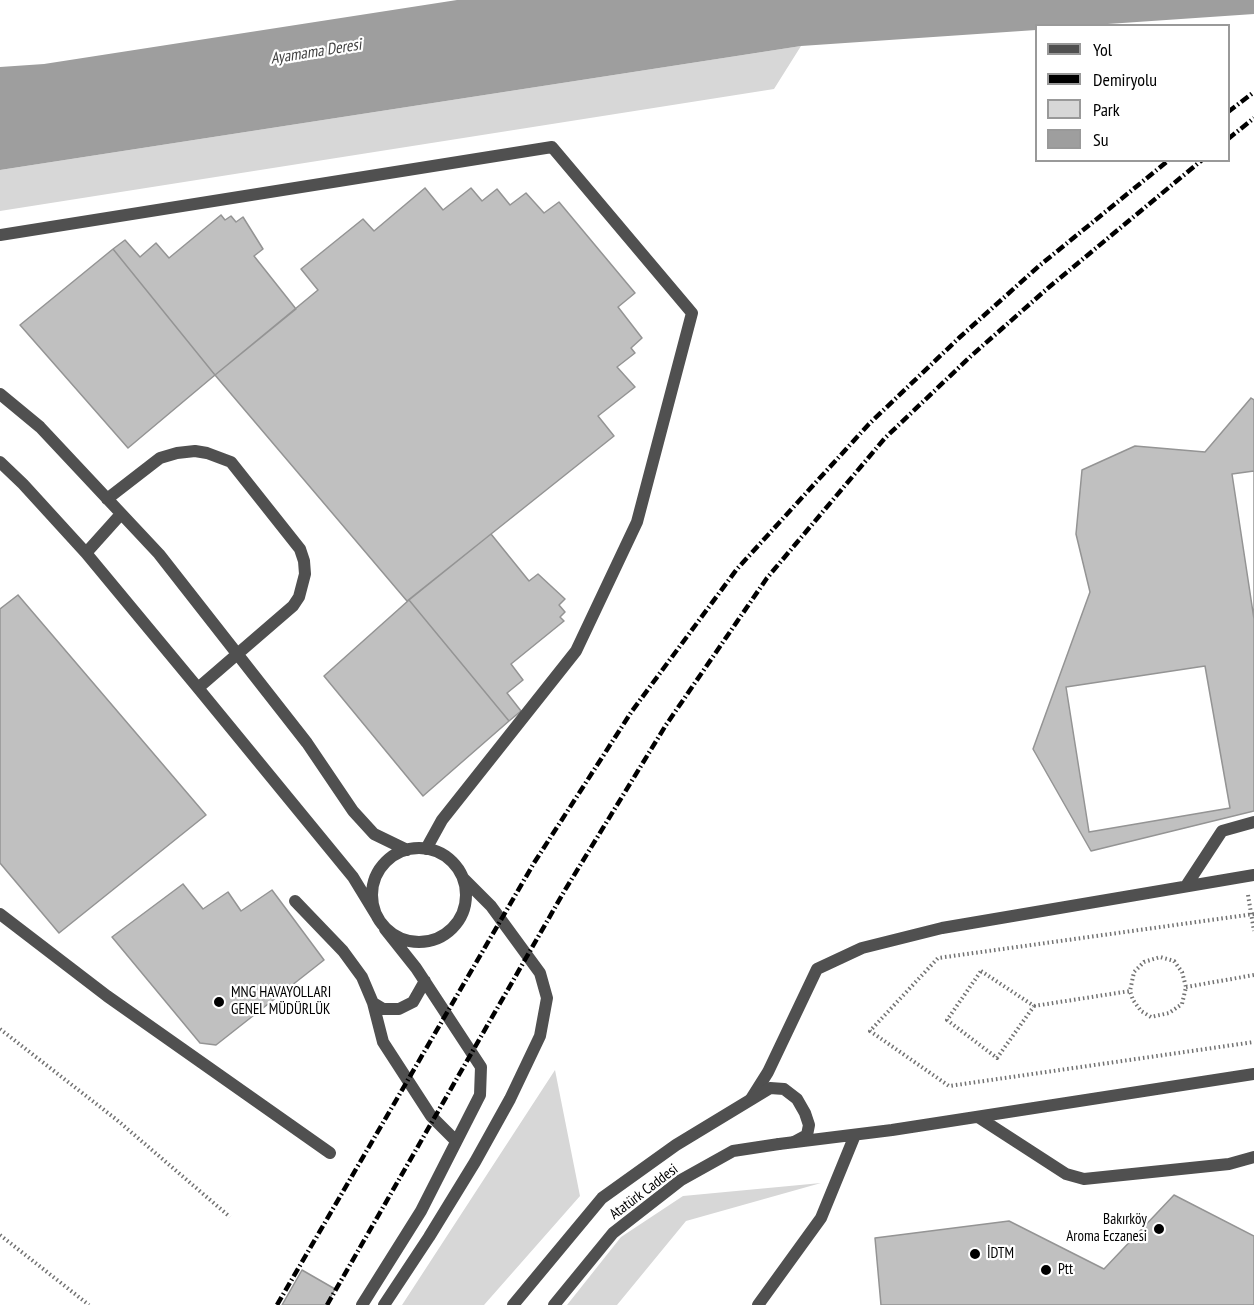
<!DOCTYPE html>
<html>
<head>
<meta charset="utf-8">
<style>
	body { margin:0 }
	#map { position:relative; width:1254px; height:1305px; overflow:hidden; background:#fff; font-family:"PT Sans Narrow",sans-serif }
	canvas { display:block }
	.legend { position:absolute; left:1035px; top:24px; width:195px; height:138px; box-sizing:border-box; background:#fff; border:2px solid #999; margin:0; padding:8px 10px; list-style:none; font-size:18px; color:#000 }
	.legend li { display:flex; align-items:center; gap:12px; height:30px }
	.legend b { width:30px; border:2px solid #999 }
</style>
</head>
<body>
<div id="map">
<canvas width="1254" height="1305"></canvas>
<ul class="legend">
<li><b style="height:8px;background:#505050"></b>Yol</li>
<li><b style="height:8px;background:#000"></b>Demiryolu</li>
<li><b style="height:16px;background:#d7d7d7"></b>Park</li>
<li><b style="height:16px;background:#9e9e9e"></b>Su</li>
</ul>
</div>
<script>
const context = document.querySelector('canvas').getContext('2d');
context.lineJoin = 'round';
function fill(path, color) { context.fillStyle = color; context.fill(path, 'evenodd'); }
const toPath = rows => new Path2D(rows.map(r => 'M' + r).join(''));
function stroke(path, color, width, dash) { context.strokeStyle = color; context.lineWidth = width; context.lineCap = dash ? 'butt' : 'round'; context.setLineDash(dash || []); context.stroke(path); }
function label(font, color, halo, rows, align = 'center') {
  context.font = font + ' "PT Sans Narrow",sans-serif'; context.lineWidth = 4.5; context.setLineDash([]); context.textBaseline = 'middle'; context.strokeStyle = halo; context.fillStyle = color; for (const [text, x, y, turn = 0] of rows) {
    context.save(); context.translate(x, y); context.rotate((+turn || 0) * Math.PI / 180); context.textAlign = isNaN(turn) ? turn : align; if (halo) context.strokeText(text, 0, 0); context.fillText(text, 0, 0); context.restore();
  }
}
fill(toPath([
	[801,46,774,89,0,211,0,170],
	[555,1070,580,1196,484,1305,402,1305],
	[821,1183,686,1221,617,1305,567,1305,621,1237,683,1196]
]), '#d7d7d7');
fill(toPath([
	[457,0,1254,0,1254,14,1093,25,1036,26,1036,30,801,46,0,170,0,67,44,64]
]), '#9e9e9e');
const building = toPath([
	[425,188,443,210,471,188,482,201,497,189,510,205,526,193,544,213,559,202,635,293,618,307,642,338,631,348,635,353,617,367,635,387,598,416,614,436,407,601,215,375,318,290,301,269,363,219,374,231,425,188],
	[221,215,225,220,231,216,236,222,243,217,263,249,254,256,296,309,215,375,113,249,125,240,140,257,156,243,169,258,221,215],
	[113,249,215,375,128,448,20,325,113,249],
	[1251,398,1254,400,1254,811,1091,851,1033,749,1090,592,1076,534,1082,470,1135,446,1205,452,1251,398],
	[1254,471,1254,619,1232,474,1254,471],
	[491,534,529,581,538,574,565,599,559,605,565,612,560,617,564,621,511,664,523,680,507,693,521,711,509,721,409,600,491,534],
	[18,595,206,815,59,933,0,863,0,609,18,595],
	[409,600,509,721,423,796,324,676,409,600],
	[1205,666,1230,808,1089,832,1066,687,1205,666],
	[183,884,203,909,228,892,241,911,272,890,324,960,216,1045,200,1043,112,937,183,884],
	[1174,1195,1254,1236,1254,1305,881,1305,875,1238,1009,1221,1104,1269,1174,1195],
	[302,1270,335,1289,326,1305,282,1305,302,1270]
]);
fill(building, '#c0c0c0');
stroke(building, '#949494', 1.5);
stroke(toPath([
	[1248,895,1254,931],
	[1254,914,938,958,870,1031,949,1086,1254,1042],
	[981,971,1034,1006,997,1058,947,1020,981,971],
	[1186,987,1254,975],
	[1034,1006,1130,991,1134,972,1144,962,1160,957,1174,961,1182,972,1186,987,1182,1004,1169,1013,1151,1017,1141,1011,1133,1000,1130,991],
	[0,1029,117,1120,230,1217],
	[0,1235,89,1305]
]), '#727272', 4, [1.5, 3]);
stroke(toPath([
	[0,235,552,147,692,313,637,522,576,651,442,820,426,849],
	[0,394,40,427,159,554,307,743,353,811,374,834,407,850],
	[0,462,23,484,86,553,198,688,353,877,378,918],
	[107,499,160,458,177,453,195,451,207,453,231,462,300,549,304,561,305,574,299,597,293,606,198,688],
	[86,553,121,514],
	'372 895a47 47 0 1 1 94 0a47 47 0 1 1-94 0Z',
	[1186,886,1222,831,1254,822],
	[295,901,343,951,362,977,373,1003],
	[0,914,107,996,330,1153],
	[425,981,413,1002,399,1009,383,1009,373,1003,383,1042,431,1116,456,1141],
	[751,1099,768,1072,817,969,862,948,942,928,1254,875],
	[978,1117,1066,1174,1084,1179,1229,1164,1254,1157],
	[779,1144,892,1130,1254,1074],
	[362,1305,421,1211,480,1095,481,1067,416,968,385,929],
	[384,1305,429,1237,475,1162,510,1099,540,1036,547,998,540,973,491,906,463,878],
	[758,1305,821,1218,855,1135]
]), '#505050', 12);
stroke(toPath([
	[513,1305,602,1198,676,1145,770,1088,784,1089,797,1099,805,1113,809,1125,807,1135,794,1142],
	[554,1305,613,1233,681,1180,733,1151,779,1144]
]), '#505050', 12);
stroke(toPath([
	[1228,112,1254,92],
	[1228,139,1254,118],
	[277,1305,534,863,632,711,737,569,869,424,960,337,1039,266,1169,160],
	[327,1305,565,890,666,725,767,578,885,438,971,356,1048,288,1202,160]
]), '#000', 4.5, [9, 3, 1.5, 3]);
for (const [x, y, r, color] of [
	[219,1002,6,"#000"],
	[1159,1229,6,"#000"],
	[975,1254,6,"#000"],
	[1046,1270,6,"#000"]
]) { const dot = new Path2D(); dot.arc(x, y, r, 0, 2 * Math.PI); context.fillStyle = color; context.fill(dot); stroke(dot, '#fff', 2); }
label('15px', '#000', '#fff', [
	["MNG HAVAYOLLARI",231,993],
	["GENEL MÜDÜRLÜK",231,1010],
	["Bakırköy",1147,1220,"right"],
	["Aroma Eczanesi",1147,1237,"right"],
	["İDTM",987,1254],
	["Ptt",1058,1270]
], 'left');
label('15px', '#000', '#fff', [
	["Atatürk Caddesi",644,1192,-37]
]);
label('italic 16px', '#3f3f3f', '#fff', [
	["Ayamama Deresi",316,52,-9]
]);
</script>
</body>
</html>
